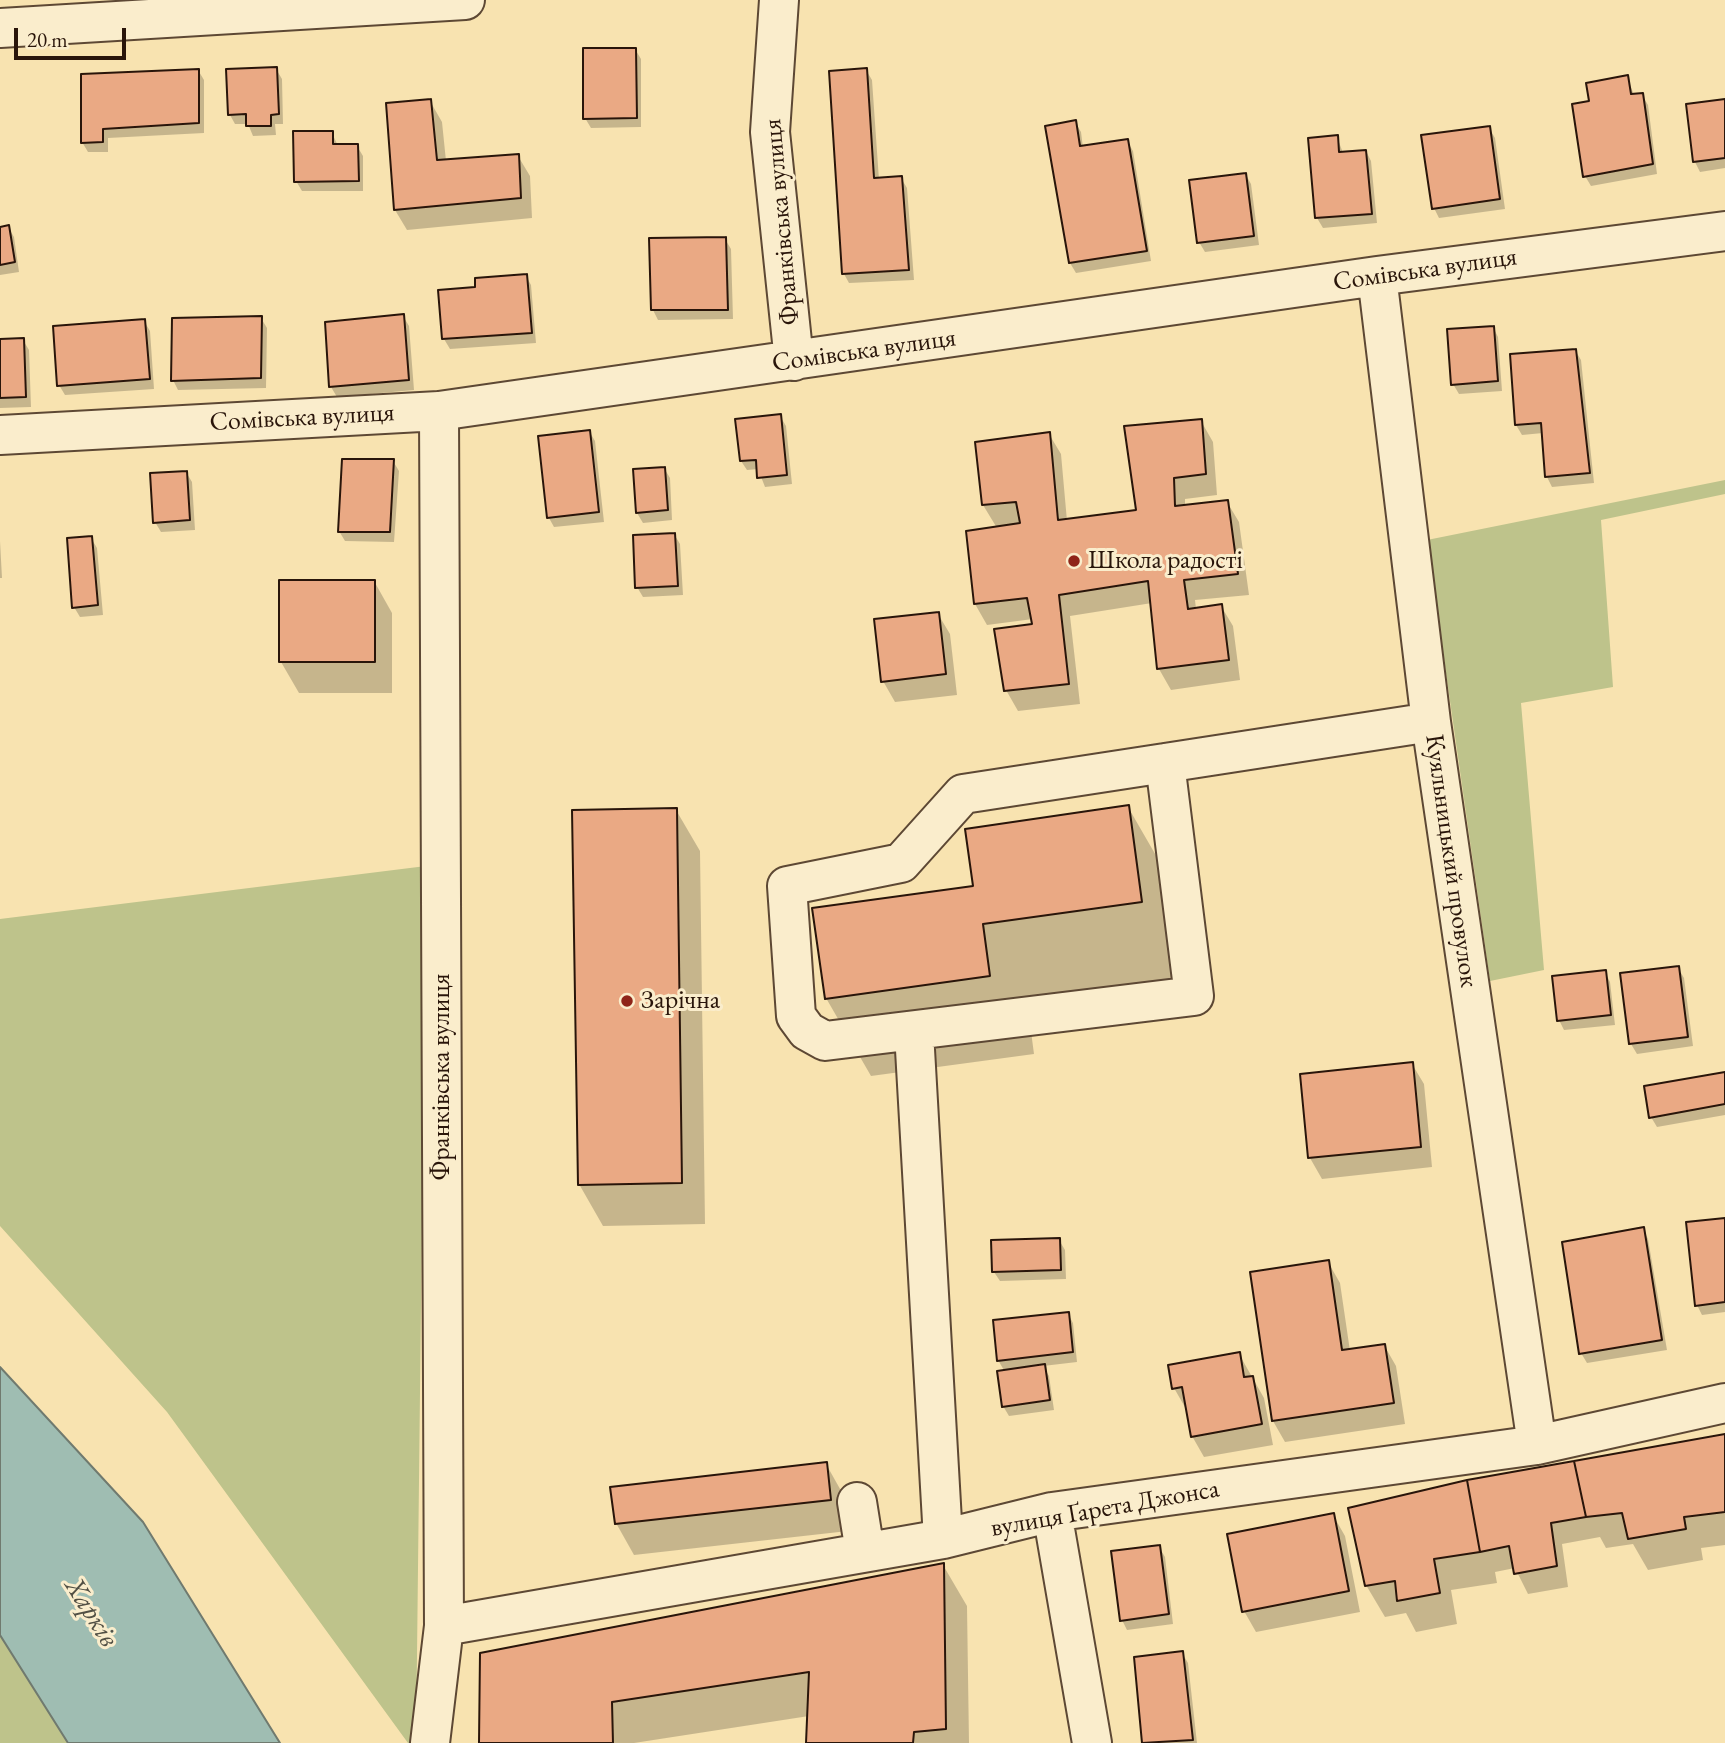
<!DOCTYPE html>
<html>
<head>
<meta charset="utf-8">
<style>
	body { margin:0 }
	#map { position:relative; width:1725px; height:1743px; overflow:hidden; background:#f8e3b0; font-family:"EB Garamond",serif }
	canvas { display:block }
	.scale { position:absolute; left:14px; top:28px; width:112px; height:32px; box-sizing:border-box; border:4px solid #29150a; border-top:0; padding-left:9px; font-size:21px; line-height:24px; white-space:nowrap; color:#29150a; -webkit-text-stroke:5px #faedcc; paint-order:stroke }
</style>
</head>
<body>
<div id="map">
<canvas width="1725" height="1743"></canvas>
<div class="scale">20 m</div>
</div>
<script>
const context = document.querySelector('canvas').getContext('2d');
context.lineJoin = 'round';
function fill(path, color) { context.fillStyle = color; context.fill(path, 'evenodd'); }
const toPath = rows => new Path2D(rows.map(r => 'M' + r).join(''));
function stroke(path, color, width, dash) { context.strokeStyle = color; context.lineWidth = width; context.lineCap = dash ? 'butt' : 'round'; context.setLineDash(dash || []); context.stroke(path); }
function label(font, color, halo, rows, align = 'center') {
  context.font = font + ' "EB Garamond",serif'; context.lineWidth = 6; context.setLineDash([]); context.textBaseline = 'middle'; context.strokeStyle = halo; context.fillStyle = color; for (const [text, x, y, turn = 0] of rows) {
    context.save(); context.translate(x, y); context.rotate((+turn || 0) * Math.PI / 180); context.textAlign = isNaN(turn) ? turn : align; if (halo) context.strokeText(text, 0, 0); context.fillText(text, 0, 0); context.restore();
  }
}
fill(toPath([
	[1725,480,1725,494,1601,520,1613,687,1521,703,1544,970,1490,981,1427,540],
	[426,866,416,1743,408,1743,167,1412,0,1226,0,919],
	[0,1635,68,1743,0,1743]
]), '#bec38b');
const water = toPath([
	[0,1367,143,1522,280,1743,68,1743,0,1635,0,1367]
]);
fill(water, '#9fbdb2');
stroke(water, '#707a6f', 2);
fill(toPath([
	[635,49,641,59,641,127,591,128,585,118],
	[276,69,282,79,283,124,275,124,276,135,253,136,248,124,235,124,230,115],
	[198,70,204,80,204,133,108,138,108,152,88,152,82,142,82,76],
	[866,70,872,80,879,180,901,178,907,188,914,280,849,283,844,274],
	[1627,77,1634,95,1642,95,1648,105,1657,174,1591,186,1585,176,1591,103],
	[430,101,442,122,446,161,518,156,530,176,532,218,407,230,395,210],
	[1725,101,1725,168,1700,172,1695,162],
	[1075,122,1081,132,1083,148,1127,141,1133,151,1151,261,1076,273,1070,263],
	[1489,128,1495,138,1505,209,1439,218,1434,208],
	[332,133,338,146,357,146,363,156,363,191,302,191,296,181],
	[1337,137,1343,153,1366,151,1371,161,1377,223,1323,228,1317,218,1310,139],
	[1246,175,1251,184,1259,245,1205,252,1199,242],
	[8,227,14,237,19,272,0,275,0,228],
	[725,239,731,249,733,319,658,320,653,310],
	[526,276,531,285,536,343,450,349,444,339,477,289],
	[403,316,409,326,414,390,337,397,331,387,327,323],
	[261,318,267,328,266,388,178,390,173,380],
	[144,321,150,331,154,389,65,395,59,385],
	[1493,327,1498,337,1502,391,1459,394,1453,384],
	[23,340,29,350,31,407,0,408,0,341],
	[1575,350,1581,360,1594,483,1552,487,1547,477,1543,433,1522,435,1516,425],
	[780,416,786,426,792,484,765,487,758,469,747,470,741,461],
	[1201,421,1213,442,1217,495,1185,499,1185,507,1227,502,1239,522,1249,595,1195,600,1196,609,1221,606,1233,626,1240,680,1171,690,1159,669,1152,603,1070,616,1080,704,1018,711,1006,690,1034,625,1033,619,987,625,975,604,968,532,997,528,983,505,1049,434,1061,454,1067,521,1138,512],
	[589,431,595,441,604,522,554,527,549,518],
	[393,461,399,471,394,542,345,541,339,531],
	[664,468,670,478,672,520,643,523,637,513],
	[186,472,192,482,195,530,161,532,155,522],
	[674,534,680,544,683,595,643,597,637,587],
	[91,538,97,548,103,615,80,617,74,607],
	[0,541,2,578,0,578],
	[374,581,392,613,392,693,299,693,281,662],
	[938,614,950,634,957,695,895,702,883,681],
	[1128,807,1173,885,1186,980,1027,1001,1034,1054,871,1076,826,998,975,887],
	[676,810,700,851,705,1224,603,1226,579,1184],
	[1678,968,1684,978,1693,1046,1637,1054,1631,1044,1622,975],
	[1605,972,1610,982,1615,1025,1564,1030,1559,1020],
	[1412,1064,1424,1084,1432,1167,1322,1179,1310,1158],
	[1725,1074,1725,1115,1657,1127,1651,1117],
	[1725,1220,1725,1312,1702,1315,1697,1305],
	[1643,1229,1648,1239,1667,1350,1587,1363,1581,1353],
	[1059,1240,1065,1250,1066,1279,1000,1281,994,1272],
	[1328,1262,1340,1283,1350,1351,1384,1345,1396,1366,1405,1424,1285,1442,1273,1421,1252,1274],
	[1068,1314,1073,1323,1077,1362,1043,1366,1049,1376,1054,1410,1009,1416,1003,1406,1005,1372,998,1360],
	[1239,1354,1264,1398,1273,1445,1204,1457,1192,1436,1186,1409,1174,1388],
	[1725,1436,1725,1545,1701,1548,1703,1560,1648,1570,1633,1544,1606,1548,1600,1537,1562,1544,1568,1587,1528,1594,1515,1568,1495,1572,1497,1583,1451,1590,1457,1624,1416,1632,1406,1613,1385,1617,1366,1585],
	[826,1464,844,1496,848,1531,634,1555,616,1523],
	[1333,1515,1345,1536,1360,1612,1256,1632,1244,1611],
	[1159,1547,1165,1557,1173,1624,1127,1630,1122,1620],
	[943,1565,967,1606,969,1743,808,1743,809,1716,634,1743,481,1743],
	[1182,1653,1188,1663,1197,1743,1144,1743,1135,1658]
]), '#0003');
const building = toPath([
	[583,48,636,48,637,118,583,119,583,48],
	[277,67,279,114,271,115,271,126,246,126,246,114,228,115,226,69,277,67],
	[867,68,874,178,902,176,909,270,842,274,829,71,867,68],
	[199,69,199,123,103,129,103,142,81,143,81,74,199,69],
	[1628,75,1631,94,1643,93,1653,164,1583,177,1572,104,1589,101,1586,83,1628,75],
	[431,99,437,160,519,154,521,198,394,210,386,103,431,99],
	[1725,99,1725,158,1693,162,1686,104,1725,99],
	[1076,120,1080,146,1128,139,1147,251,1069,263,1045,126,1076,120],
	[1490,126,1500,199,1432,209,1421,135,1490,126],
	[293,131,333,131,333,144,358,144,359,181,294,182,293,131],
	[1338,135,1339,152,1366,150,1372,214,1315,218,1308,138,1338,135],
	[1246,173,1254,236,1197,243,1189,180,1246,173],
	[9,225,15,262,0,265,0,227,9,225],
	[726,237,728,310,651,310,649,238,726,237],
	[527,274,532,333,442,339,438,290,475,287,475,278,527,274],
	[404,314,409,380,329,387,325,322,404,314],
	[262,316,261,378,171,381,172,318,262,316],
	[145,319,150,379,57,386,53,326,145,319],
	[1494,326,1498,381,1451,385,1447,329,1494,326],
	[24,338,26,397,0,398,0,339,24,338],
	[1576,349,1590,473,1545,477,1541,423,1515,425,1510,354,1576,349],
	[781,414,787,475,757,478,756,460,740,461,735,419,781,414],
	[1202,419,1206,474,1174,478,1175,506,1228,500,1238,574,1184,580,1188,609,1222,604,1229,660,1157,669,1148,581,1059,595,1069,684,1004,691,994,629,1032,624,1027,598,974,604,966,531,1020,523,1016,502,982,505,975,442,1050,432,1058,520,1136,510,1124,426,1202,419],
	[590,430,599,512,547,518,538,436,590,430],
	[342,459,394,459,390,532,338,532,342,459],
	[665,467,668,510,636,513,633,469,665,467],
	[187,471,190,520,153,523,150,473,187,471],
	[675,533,678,586,635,588,633,535,675,533],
	[92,536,98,605,72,608,67,538,92,536],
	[279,580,375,580,375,662,279,662,279,580],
	[939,612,946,674,881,682,874,619,939,612],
	[1129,805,1142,902,983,924,990,976,825,999,812,908,973,886,965,829,1129,805],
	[677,808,682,1183,578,1185,572,810,677,808],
	[1679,966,1688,1037,1629,1044,1620,973,1679,966],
	[1606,970,1611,1015,1557,1021,1552,976,1606,970],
	[1413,1062,1421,1147,1308,1158,1300,1074,1413,1062],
	[1725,1072,1725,1104,1649,1118,1644,1086,1725,1072],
	[1725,1218,1725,1302,1695,1306,1686,1222,1725,1218],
	[1644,1227,1662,1340,1579,1354,1562,1242,1644,1227],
	[1060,1238,1061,1270,992,1272,991,1240,1060,1238],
	[1329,1260,1342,1350,1385,1344,1394,1403,1272,1421,1250,1272,1329,1260],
	[1069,1312,1073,1352,997,1361,993,1320,1069,1312],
	[1240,1352,1244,1377,1253,1376,1262,1424,1191,1437,1182,1387,1172,1389,1168,1365,1240,1352],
	[1045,1364,1050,1400,1002,1407,997,1371,1045,1364],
	[1725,1434,1725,1512,1684,1517,1686,1529,1628,1539,1622,1513,1586,1517,1574,1461,1725,1434],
	[1574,1461,1586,1517,1551,1523,1557,1566,1514,1574,1509,1546,1480,1552,1467,1480,1574,1461],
	[827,1462,831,1500,615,1524,610,1487,827,1462],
	[1467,1480,1480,1552,1434,1559,1440,1593,1397,1601,1395,1581,1365,1586,1348,1508,1467,1480],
	[1334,1513,1349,1591,1242,1612,1227,1534,1334,1513],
	[1160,1545,1169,1614,1120,1621,1111,1551,1160,1545],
	[944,1563,946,1729,914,1732,913,1743,806,1743,809,1672,612,1702,613,1743,479,1743,480,1653,944,1563],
	[1183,1651,1193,1740,1142,1743,1134,1657,1183,1651]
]);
fill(building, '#eaa984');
stroke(building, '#29150a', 2);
const minor = toPath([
	[779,0,770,132,794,361],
	[0,28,465,0],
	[1377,276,1431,722,1537,1445],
	[0,435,439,411,1377,276,1725,231],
	[1165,763,963,794,901,863,787,886,796,1016,807,1031,825,1041,1194,996,1165,763,1431,722],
	[914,1032,943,1539],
	[857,1502,865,1552],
	[1052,1512,1092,1743],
	[444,1626,943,1539,1052,1512,1537,1445,1725,1403],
	[430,1743,444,1626,439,411]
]);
stroke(minor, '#5d4834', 42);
stroke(minor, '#faedcc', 38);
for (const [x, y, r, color] of [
	[1074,561,7,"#8f2418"],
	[627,1001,7,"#8f2418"]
]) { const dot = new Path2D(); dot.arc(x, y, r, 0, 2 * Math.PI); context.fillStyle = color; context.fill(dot); stroke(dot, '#faedcc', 2.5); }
label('26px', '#29150a', '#faedcc', [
	["Франківська вулиця",782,222,-95],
	["Сомівська вулиця",1425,270,-8],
	["Сомівська вулиця",864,351,-8],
	["Сомівська вулиця",302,418,-3],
	["Куяльницький провулок",1451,861,82],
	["Франківська вулиця",442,1077,-90],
	["вулиця Ґарета Джонса",1105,1509,-10]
]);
label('26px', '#29150a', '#faedcc', [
	["Школа радості",1088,561],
	["Зарічна",641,1001]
], 'left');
label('italic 28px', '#525045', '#faedcc', [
	["Харків",91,1613,58]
]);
</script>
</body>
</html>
